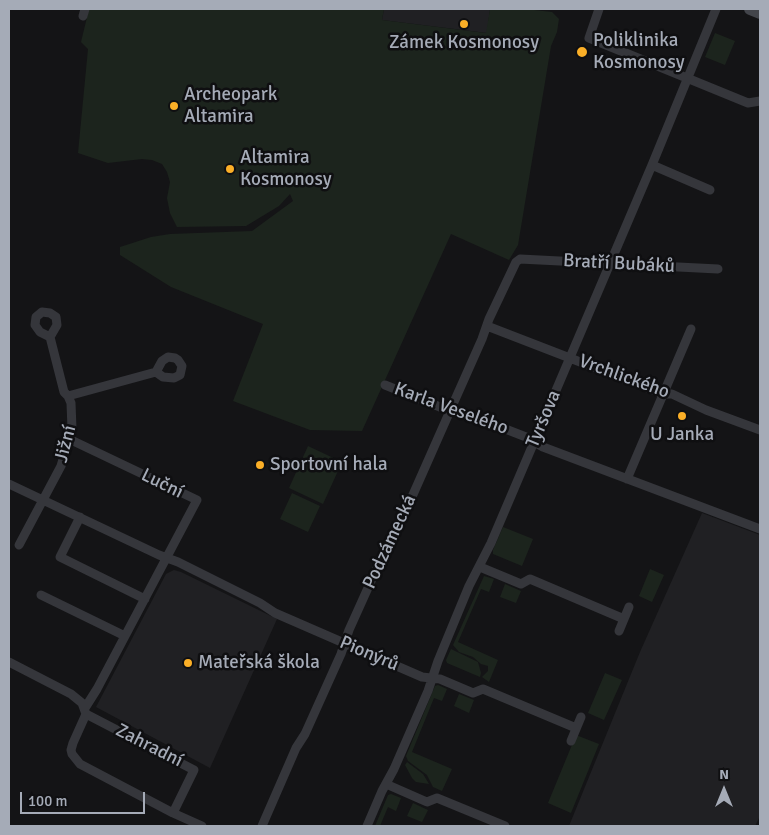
<!DOCTYPE html>
<html>
<head>
<meta charset="utf-8">
<style>
	body { margin:0 }
	#map { position:relative; width:769px; height:835px; overflow:hidden; background:#141416; font-family:Signika,sans-serif }
	canvas { display:block }
	.frame { position:absolute; inset:0; border:10px solid #a5abb7; pointer-events:none }
	.north { position:absolute; left:699px; top:765px; width:50px; height:50px; -webkit-text-stroke:4px #0f0f11; paint-order:stroke; rotate:0deg; font-size:14px; font-weight:700; line-height:20px; text-align:center; color:#a5abb7 }
	.north::after { content:''; display:block; margin:auto; width:18px; height:22px; background:#a5abb7; clip-path:polygon(50% 0,100% 100%,50% 72%,0 100%) }
	.scale { position:absolute; left:20px; top:792px; width:125px; height:22px; box-sizing:border-box; border:2px solid #a5abb7; border-top:0; padding-left:6px; font-size:15px; line-height:18px; white-space:nowrap; color:#a5abb7; -webkit-text-stroke:4px #0f0f11; paint-order:stroke }
</style>
</head>
<body>
<div id="map">
<canvas width="769" height="835"></canvas>
<div class="frame"></div>
<div class="north">N</div>
<div class="scale">100 m</div>
</div>
<script>
const context = document.querySelector('canvas').getContext('2d');
context.lineJoin = 'round';
function fill(path, color) { context.fillStyle = color; context.fill(path, 'evenodd'); }
const toPath = rows => new Path2D(rows.map(r => 'M' + r).join(''));
function stroke(path, color, width, dash) { context.strokeStyle = color; context.lineWidth = width; context.lineCap = dash ? 'butt' : 'round'; context.setLineDash(dash || []); context.stroke(path); }
function label(font, color, halo, rows, align = 'center') {
  context.font = font + ' Signika,sans-serif'; context.lineWidth = 5; context.setLineDash([]); context.textBaseline = 'middle'; context.strokeStyle = halo; context.fillStyle = color; for (const [text, x, y, turn = 0] of rows) {
    context.save(); context.translate(x, y); context.rotate((+turn || 0) * Math.PI / 180); context.textAlign = isNaN(turn) ? turn : align; if (halo) context.strokeText(text, 0, 0); context.fillText(text, 0, 0); context.restore();
  }
}
fill(toPath([
	[384,9,490,9,487,33,382,20],
	[702,513,760,535,760,816,755,826,569,826,640,652],
	[174,570,181,572,277,619,210,768,96,707,166,574]
]), '#202023');
fill(toPath([
	[89,9,384,9,382,20,486,33,490,9,525,9,552,12,559,19,557,32,551,46,518,245,509,260,451,234,362,431,310,430,233,401,263,324,171,287,120,255,120,247,151,237,170,234,252,231,293,201,290,194,279,206,246,226,177,227,170,213,167,198,170,182,167,172,162,164,152,160,142,159,108,163,78,153,88,49,81,42],
	[715,33,735,41,725,65,705,57],
	[308,446,342,462,323,504,289,488],
	[292,493,320,506,308,532,280,519],
	[503,527,533,539,522,566,493,554,493,550],
	[650,569,664,575,652,602,639,596],
	[484,576,494,579,489,592,481,589,458,642,498,660,489,682,482,677,488,671,488,666,481,664,473,657,459,652,453,645],
	[505,584,521,591,516,603,500,597],
	[451,649,478,662,481,673,480,677,447,663,446,660],
	[605,673,622,680,604,720,588,713],
	[438,685,447,689,442,701,434,698,412,752,452,769,442,791,433,787,427,775,408,761,406,756,435,686],
	[459,694,474,700,469,713,454,706],
	[576,735,599,744,571,813,548,803],
	[407,762,423,774,429,784,416,782,412,778,405,765],
	[391,794,401,798,396,811,388,807,380,826,375,826,388,795],
	[413,803,428,810,422,822,407,816]
]), '#1c241d');
stroke(toPath([
	[599,9,589,38,748,103,760,101],
	[83,16,85,9],
	[652,165,710,190],
	[487,326,663,394,672,394,706,410,760,430],
	[385,385,440,407,459,411,526,437,543,447,760,529],
	[68,396,156,372,162,361,168,357,175,358,178,360,182,366,180,375,174,378,163,377,156,372],
	[69,439,197,500,97,689,85,708],
	[627,479,691,329],
	[9,484,159,555,178,562,260,603,275,613,422,677,440,679,473,693,483,689,576,728],
	[80,517,60,557,145,599],
	[19,545,61,466,72,429,71,403,68,396,64,392,50,337,40,332,35,325,36,317,42,312,50,313,56,317,57,325,50,337],
	[480,567,521,584,530,579,624,619],
	[41,595,125,636],
	[619,631,629,607],
	[9,662,71,694,82,703,86,714,73,743,71,750,72,754,80,764,173,813,202,826],
	[86,714,194,770,173,813],
	[571,741,581,717],
	[386,784,427,802,437,798,505,826],
	[262,826,296,748,305,734,341,654,349,630,390,539,400,524,446,420,482,339,489,319,516,262,520,259,718,269],
	[367,826,382,791,394,769,428,691,438,661,469,586,491,543,652,165,716,9]
]), '#35363b', 9);
stroke(toPath([
	[750,9,760,13]
]), '#43454b', 12);
for (const [x, y, r, color] of [
	[464,24,5,"#fbaf27"],
	[582,52,6,"#fbaf27"],
	[174,106,5,"#fbaf27"],
	[230,169,5,"#fbaf27"],
	[682,416,5,"#fbaf27"],
	[260,465,5,"#fbaf27"],
	[188,663,5,"#fbaf27"]
]) { const dot = new Path2D(); dot.arc(x, y, r, 0, 2 * Math.PI); context.fillStyle = color; context.fill(dot); stroke(dot, '#0f0f11', 2); }
label('19px', '#a5abb7', '#0f0f11', [
	["Poliklinika",593,41],
	["Kosmonosy",593,63],
	["Zámek Kosmonosy",464,43,"center"],
	["Archeopark",184,95],
	["Altamira",184,117],
	["Altamira",240,158],
	["Kosmonosy",240,180],
	["U Janka",682,435,"center"],
	["Sportovní hala",270,465],
	["Mateřská škola",198,663]
], 'left');
label('19px', '#a5abb7', '#0f0f11', [
	["Bratří Bubáků",619,264,3],
	["Vrchlického",624,377,20],
	["Karla Veselého",451,409,20],
	["Tyršova",544,419,-67],
	["Jižní",66,444,-76],
	["Luční",162,484,26],
	["Podzámecká",390,542,-65],
	["Pionýrů",369,654,23],
	["Zahradní",149,746,27]
]);
</script>
</body>
</html>
